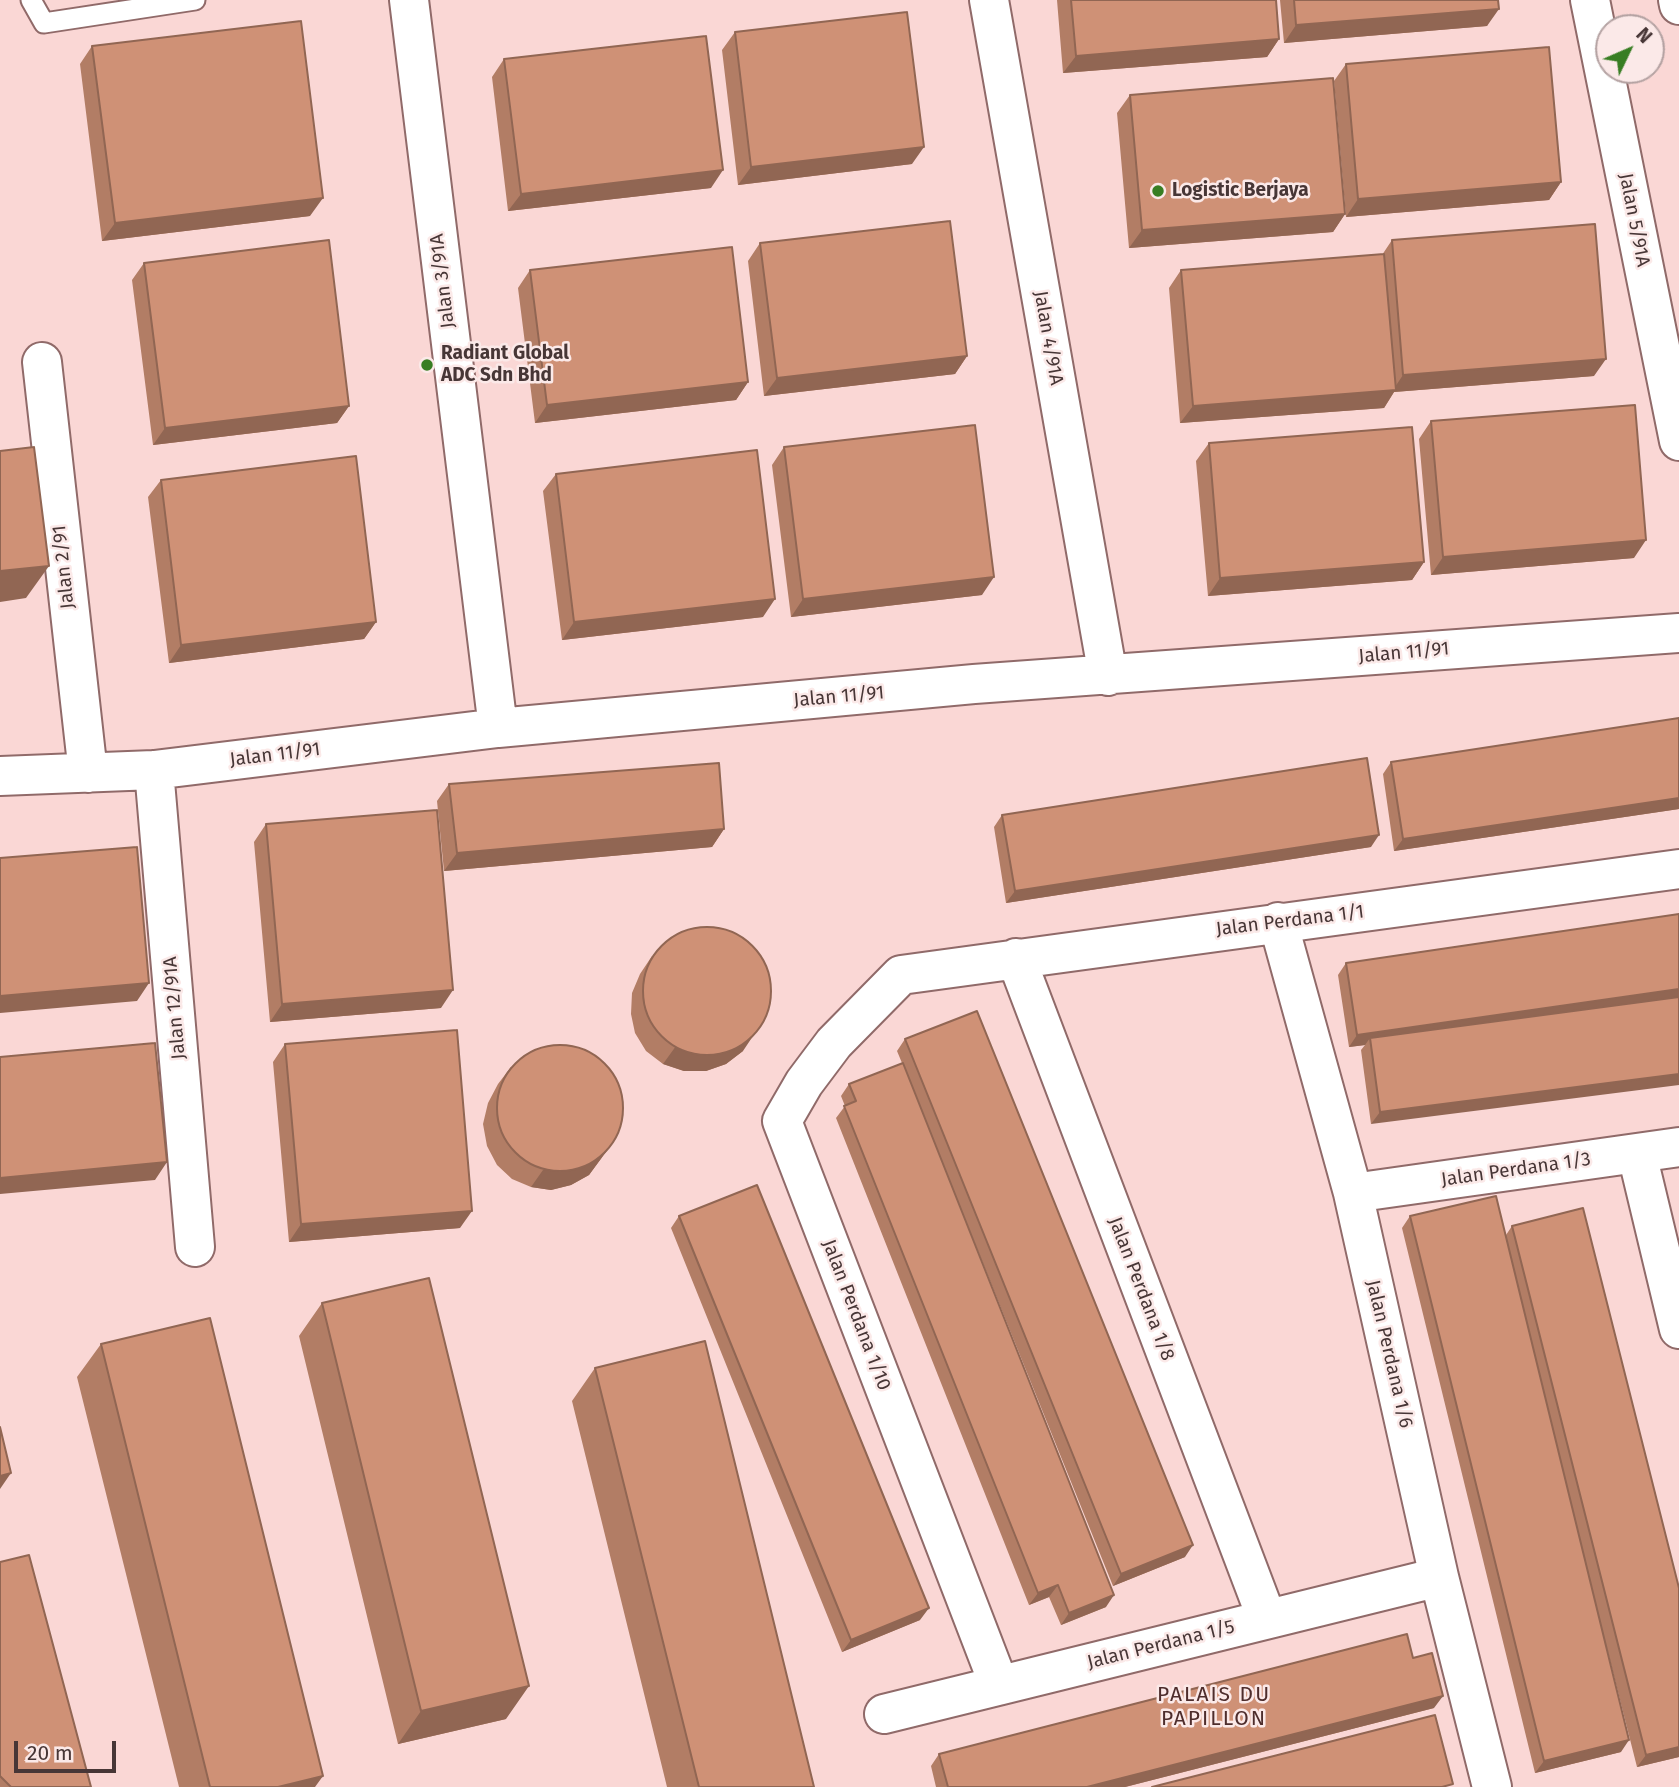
<!DOCTYPE html>
<html>
<head>
<meta charset="utf-8">
<style>
	body { margin:0 }
	#map { position:relative; width:1679px; height:1787px; overflow:hidden; background:#fad7d5; font-family:"Fira Sans",sans-serif }
	canvas { display:block }
	.north { position:absolute; left:1595px; top:14px; width:70px; height:70px; box-sizing:border-box; background:#fbe9e8; border:2px solid #b3a1a1; border-radius:50%; rotate:46deg; font-size:19px; font-weight:700; line-height:28px; text-align:center; color:#473636 }
	.north::after { content:''; display:block; margin:auto; width:24px; height:32px; background:#387e23; clip-path:polygon(50% 0,100% 100%,50% 72%,0 100%) }
	.scale { position:absolute; left:14px; top:1741px; width:102px; height:32px; box-sizing:border-box; border:4px solid #473636; border-top:0; padding-left:9px; font-size:21px; line-height:24px; white-space:nowrap; color:#473636; -webkit-text-stroke:5px #fbe9e8; paint-order:stroke }
</style>
</head>
<body>
<div id="map">
<canvas width="1679" height="1787"></canvas>
<div class="north">N</div>
<div class="scale">20 m</div>
</div>
<script>
const context = document.querySelector('canvas').getContext('2d');
context.lineJoin = 'round';
const toPath = rows => new Path2D(rows.map(r => 'M' + r).join(''));
function stroke(path, color, width, dash) { context.strokeStyle = color; context.lineWidth = width; context.lineCap = dash ? 'butt' : 'round'; context.setLineDash(dash || []); context.stroke(path); }
function fill(path, color) { context.fillStyle = color; context.fill(path, 'evenodd'); }
function label(font, color, halo, rows, align = 'center') {
  context.font = font + ' "Fira Sans",sans-serif'; context.lineWidth = 5; context.setLineDash([]); context.textBaseline = 'middle'; context.strokeStyle = halo; context.fillStyle = color; for (const [text, x, y, turn = 0] of rows) {
    context.save(); context.translate(x, y); context.rotate((+turn || 0) * Math.PI / 180); context.textAlign = isNaN(turn) ? turn : align; if (halo) context.strokeText(text, 0, 0); context.fillText(text, 0, 0); context.restore();
  }
}
const lane = toPath([
	[31,0,44,23,195,0]
]);
const street = toPath([
	[409,0,498,728],
	[989,0,1108,676],
	[1590,0,1679,441],
	[42,362,88,773],
	[154,770,195,1247],
	[0,776,154,770,498,728,974,684,1679,633],
	[1278,922,1353,1193,1439,1577,1492,1787],
	[1016,958,1267,1619],
	[1637,1154,1679,1329],
	[1353,1193,1679,1147],
	[999,1685,782,1121,804,1083,834,1043,901,975,1679,869],
	[884,1714,1439,1577]
]);
const secondary = toPath([
	[1678,0,1679,5]
]);
stroke(lane, '#906a69', 23);
stroke(street, '#906a69', 42);
stroke(secondary, '#906a69', 42);
stroke(lane, '#fff', 19);
stroke(street, '#fff', 38);
stroke(secondary, '#fff', 38);
fill(toPath([
	[1057,0,1276,0,1279,39,1267,57,1063,73],
	[1280,0,1498,0,1487,26,1284,43],
	[735,32,912,164,738,185,722,50],
	[92,46,310,216,102,241,80,64],
	[504,59,711,188,508,211,492,77],
	[1346,64,1561,182,1549,200,1346,217,1334,81],
	[1130,95,1345,214,1333,232,1129,248,1117,113],
	[1392,240,1594,376,1394,392,1384,408,1180,423,1169,288,1181,270,1382,255],
	[760,243,967,356,955,374,764,396,748,261],
	[144,263,349,406,337,423,153,445,132,280],
	[530,270,748,382,736,400,535,423,518,288],
	[1431,421,1634,558,1431,575,1419,439],
	[1209,443,1424,562,1412,580,1208,596,1196,461],
	[784,447,982,595,791,617,772,465],
	[556,474,763,617,562,640,543,491],
	[161,480,376,622,364,639,169,663,148,497],
	[1679,718,1679,809,1394,851,1383,774,1391,762],
	[449,784,724,829,712,847,444,871,437,801],
	[1002,815,1371,847,1006,903,994,827],
	[266,824,441,1008,270,1022,254,842],
	[1679,914,1371,1124,1361,1050,1365,1045,1349,1047,1338,975,1346,963],
	[652,956,743,1051,726,1064,706,1071,684,1071,663,1064,646,1051,635,1033,631,1014,632,993,640,974],
	[905,1039,1185,1557,1113,1586,959,1204,1106,1607,1061,1625,1049,1597,1029,1605,836,1118,845,1106,841,1096,849,1084,902,1063,897,1051],
	[285,1044,460,1228,289,1242,273,1062],
	[511,1067,614,1141,589,1175,571,1185,551,1190,531,1187,512,1179,497,1165,487,1146,483,1124,488,1103,498,1084],
	[679,1216,920,1620,842,1652,671,1228],
	[1410,1216,1506,1235,1512,1226,1679,1588,1679,1757,1637,1767,1596,1605,1621,1752,1535,1773,1402,1228],
	[322,1303,506,1719,398,1744,299,1336],
	[101,1344,315,1787,179,1787,77,1377],
	[595,1368,814,1787,667,1787,572,1401],
	[0,1562,91,1787,0,1787],
	[1413,1658,1434,1708,1125,1787,936,1787,931,1766,939,1754]
]), '#b27d65');
fill(toPath([
	[1499,9,1487,26,1284,43,1296,25],
	[1279,39,1267,57,1063,73,1076,56],
	[924,147,912,164,738,185,751,167],
	[723,170,711,188,508,211,521,194],
	[1561,182,1549,200,1346,217,1358,199],
	[323,198,310,216,102,241,115,223],
	[1345,214,1333,232,1129,248,1142,230],
	[967,356,955,374,764,396,777,378],
	[1606,359,1594,376,1394,392,1384,408,1180,423,1193,406,1393,390,1403,375],
	[748,382,736,400,535,423,547,405],
	[349,406,337,423,153,445,165,428],
	[1646,540,1634,558,1431,575,1443,557],
	[1424,562,1412,580,1208,596,1220,578],
	[49,566,26,598,0,602,0,571],
	[994,577,982,595,791,617,803,599],
	[775,599,763,617,562,640,574,622],
	[376,622,364,639,169,663,181,645],
	[1679,798,1679,809,1394,851,1403,839],
	[724,829,712,847,444,871,457,853],
	[1379,835,1371,847,1006,903,1015,891],
	[149,983,137,1001,0,1013,0,996],
	[1679,989,1679,1000,1370,1038,1365,1045,1349,1047,1357,1035],
	[453,990,441,1008,270,1022,282,1004],
	[755,1033,743,1051,726,1064,706,1071,684,1071,663,1064,676,1046],
	[1679,1074,1679,1085,1371,1124,1380,1112],
	[614,1141,589,1175,571,1185,551,1190,531,1187,543,1170],
	[167,1162,155,1180,0,1194,0,1178],
	[472,1211,460,1228,289,1242,301,1224],
	[11,1473,0,1489,0,1476],
	[1193,1545,1185,1557,1113,1586,1121,1574],
	[1058,1585,1049,1597,1029,1605,1038,1593],
	[1114,1595,1106,1607,1061,1625,1069,1613],
	[929,1608,920,1620,842,1652,851,1640],
	[529,1686,506,1719,398,1744,421,1711],
	[1443,1696,1434,1708,1125,1787,1087,1787],
	[1629,1740,1621,1752,1535,1773,1544,1761],
	[1679,1747,1679,1757,1637,1767,1646,1755],
	[323,1776,315,1787,278,1787]
]), '#916653');
const building = toPath([
	[1071,0,1276,0,1279,39,1076,56,1071,0],
	[1294,0,1498,0,1499,9,1296,25,1294,0],
	[907,12,924,147,751,167,735,32,907,12],
	[301,21,323,198,115,223,92,46,301,21],
	[706,36,723,170,521,194,504,59,706,36],
	[1549,47,1561,182,1358,199,1346,64,1549,47],
	[1333,78,1345,214,1142,230,1130,95,1333,78],
	[950,221,967,356,777,378,760,243,950,221],
	[1595,224,1606,359,1403,375,1392,240,1595,224],
	[329,240,349,406,165,428,144,263,329,240],
	[732,247,748,382,547,405,530,270,732,247],
	[1384,254,1396,390,1193,406,1181,270,1384,254],
	[1635,405,1646,540,1443,557,1431,421,1635,405],
	[975,425,994,577,803,599,784,447,975,425],
	[1412,427,1424,562,1220,578,1209,443,1412,427],
	[34,447,49,566,0,571,0,451,34,447],
	[757,450,775,599,574,622,556,474,757,450],
	[356,456,376,622,181,645,161,480,356,456],
	[1679,718,1679,798,1403,839,1391,762,1679,718],
	[1367,758,1379,835,1015,891,1002,815,1367,758],
	[719,763,724,829,457,853,449,784,719,763],
	[437,810,453,990,282,1004,266,824,437,810],
	[137,847,149,983,0,996,0,858,137,847],
	[1679,914,1679,989,1357,1035,1346,963,1679,914],
	'643 991a64 64 0 1 1 128 0a64 64 0 1 1-128 0Z',
	[1679,997,1679,1074,1380,1112,1370,1038,1679,997],
	[977,1011,1193,1545,1121,1574,905,1039,977,1011],
	[457,1030,472,1211,301,1224,285,1044,457,1030],
	[155,1043,167,1162,0,1178,0,1057,155,1043],
	'497 1108a63 63 0 1 1 126 0a63 63 0 1 1-126 0Z',
	[903,1063,1114,1595,1069,1613,1058,1585,1038,1593,844,1106,856,1101,849,1084,903,1063],
	[757,1185,929,1608,851,1640,679,1216,757,1185],
	[1496,1196,1629,1740,1544,1761,1410,1216,1496,1196],
	[1583,1208,1679,1588,1679,1747,1646,1755,1512,1226,1583,1208],
	[429,1278,529,1686,421,1711,322,1303,429,1278],
	[210,1318,323,1776,278,1787,210,1787,101,1344,210,1318],
	[705,1341,814,1787,699,1787,595,1368,705,1341],
	[0,1427,11,1473,0,1476,0,1427],
	[29,1555,91,1787,11,1787,0,1776,0,1562,29,1555],
	[1407,1634,1413,1658,1432,1653,1443,1696,1087,1787,948,1787,939,1754,1407,1634],
	[1435,1715,1453,1784,1442,1787,1152,1787,1435,1715]
]);
fill(building, '#cf9176');
stroke(building, '#916653', 2);
for (const [x, y, r, color] of [
	[1158,191,7,"#387e23"],
	[427,365,7,"#387e23"]
]) { const dot = new Path2D(); dot.arc(x, y, r, 0, 2 * Math.PI); context.fillStyle = color; context.fill(dot); stroke(dot, '#fbe9e8', 2.5); }
label('bold 19px', '#473636', '#fbe9e8', [
	["Logistic Berjaya",1172,191],
	["Radiant Global",441,354],
	["ADC Sdn Bhd",441,376]
], 'left');
label('19px', '#473636', '#fbe9e8', [
	["Jalan 5/91A",1634,220,79],
	["Jalan 3/91A",443,281,-97],
	["Jalan 4/91A",1048,338,80],
	["Jalan 2/91",64,567,-96],
	["Jalan 11/91",1404,653,-5],
	["Jalan 11/91",839,697,-5],
	["Jalan 11/91",275,755,-7],
	["Jalan Perdana 1/1",1290,921,-7],
	["Jalan 12/91A",175,1008,-95],
	["Jalan Perdana 1/3",1516,1170,-8],
	["Jalan Perdana 1/8",1141,1289,69],
	["Jalan Perdana 1/10",856,1315,69],
	["Jalan Perdana 1/6",1389,1354,77],
	["Jalan Perdana 1/5",1161,1645,-14]
]);
context.letterSpacing = '2px';
label('21px', '#4e2d2c', '#fbe9e8', [
	["PALAIS DU",1214,1695],
	["PAPILLON",1214,1719]
]);
context.letterSpacing = '0px';
</script>
</body>
</html>
